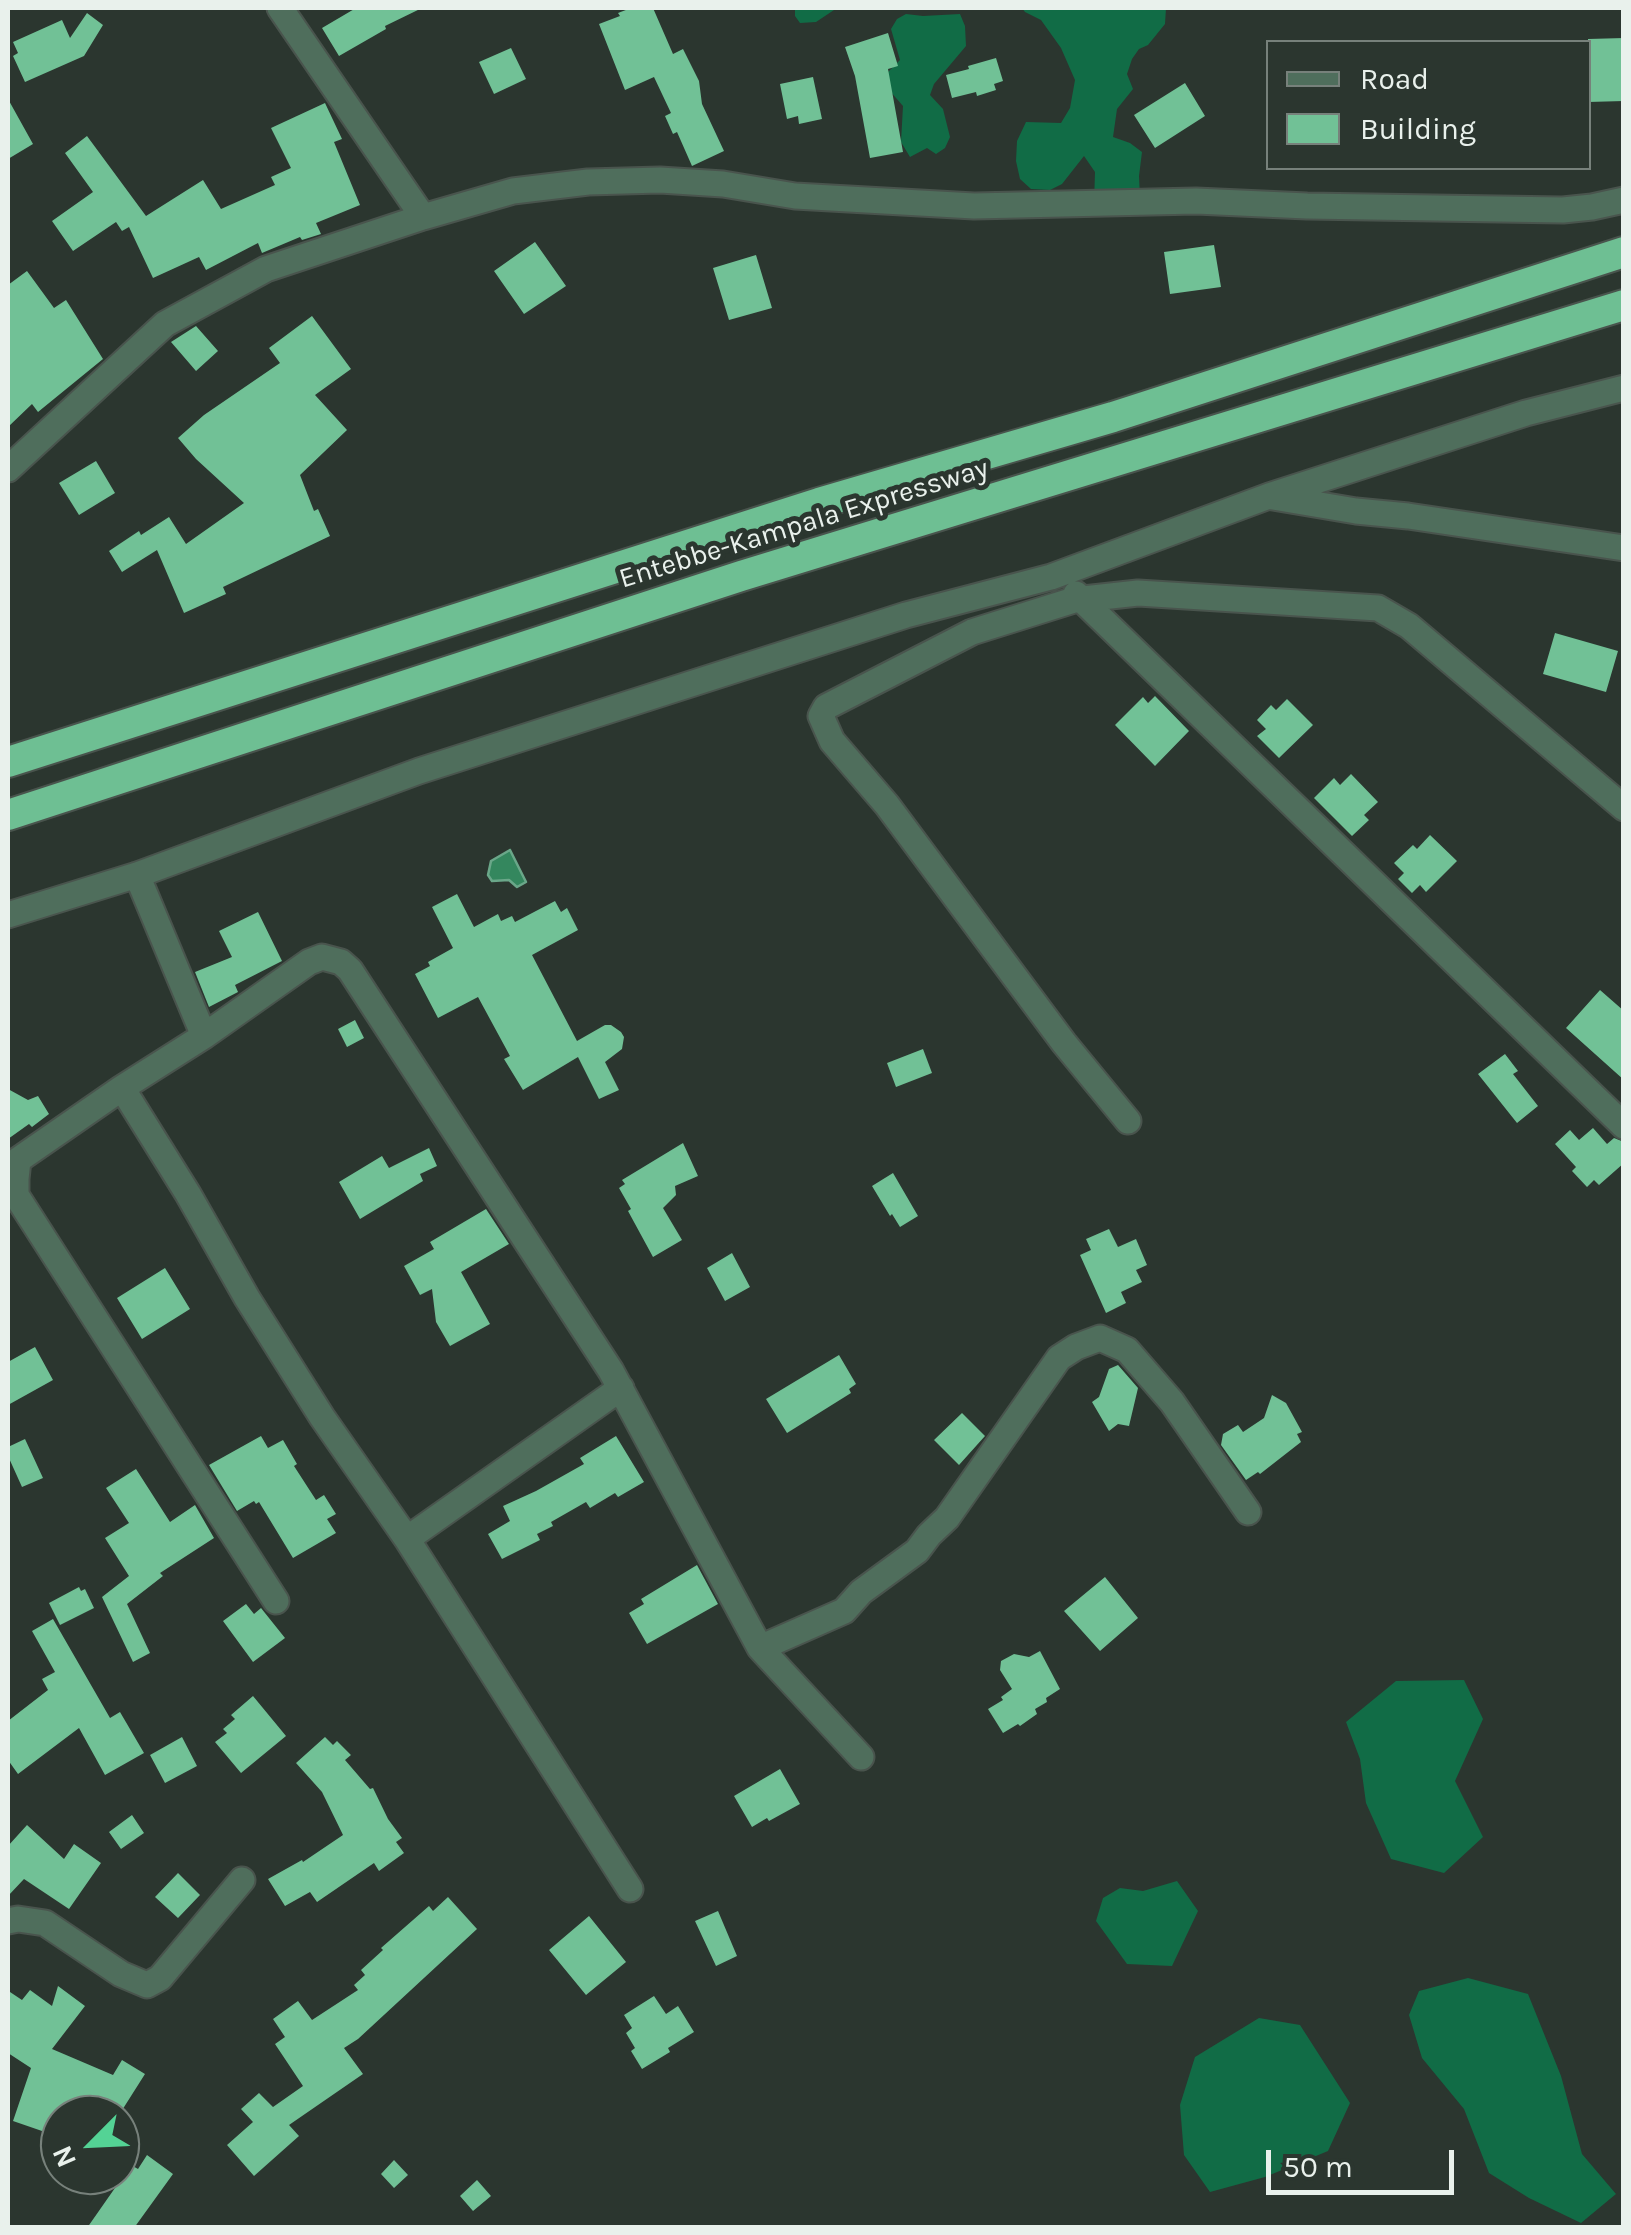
<!DOCTYPE html>
<html>
<head>
<meta charset="utf-8">
<style>
	body { margin:0 }
	#map { position:relative; width:1631px; height:2235px; overflow:hidden; background:#2b362f; font-family:Karla,sans-serif }
	canvas { display:block }
	.frame { position:absolute; inset:0; border:10px solid #e9f1ec; pointer-events:none }
	.legend { position:absolute; left:1266px; top:40px; width:325px; height:130px; box-sizing:border-box; background:#2b362f; border:2px solid #77817b; margin:0; padding:12px 18px; list-style:none; font-size:30px; color:#e9f1ec }
	.legend li { display:flex; align-items:center; gap:20px; height:50px }
	.legend b { width:50px; border:2px solid #77817b }
	.north { position:absolute; left:40px; top:2095px; width:100px; height:100px; box-sizing:border-box; background:#2b362f; border:2px solid #77817b; border-radius:50%; rotate:246deg; font-size:28px; font-weight:700; line-height:40px; text-align:center; color:#e9f1ec }
	.north::after { content:''; display:block; margin:auto; width:35px; height:45px; background:#54d395; clip-path:polygon(50% 0,100% 100%,50% 72%,0 100%) }
	.scale { position:absolute; left:1266px; top:2150px; width:188px; height:45px; box-sizing:border-box; border:5px solid #e9f1ec; border-top:0; padding-left:12px; font-size:30px; line-height:35px; white-space:nowrap; color:#e9f1ec; -webkit-text-stroke:8px #2b362f; paint-order:stroke }
</style>
</head>
<body>
<div id="map">
<canvas width="1631" height="2235"></canvas>
<div class="frame"></div>
<ul class="legend">
<li><b style="height:12px;background:#4f6e5c"></b>Road</li>
<li><b style="height:28px;background:#71c196"></b>Building</li>
</ul>
<div class="north">N</div>
<div class="scale">50 m</div>
</div>
<script>
const context = document.querySelector('canvas').getContext('2d');
context.lineJoin = 'round';
function fill(path, color) { context.fillStyle = color; context.fill(path, 'evenodd'); }
const toPath = rows => new Path2D(rows.map(r => 'M' + r).join(''));
function stroke(path, color, width, dash) { context.strokeStyle = color; context.lineWidth = width; context.lineCap = dash ? 'butt' : 'round'; context.setLineDash(dash || []); context.stroke(path); }
function label(font, color, halo, rows, align = 'center') {
  context.font = font + ' Karla,sans-serif'; context.lineWidth = 10; context.setLineDash([]); context.textBaseline = 'middle'; context.strokeStyle = halo; context.fillStyle = color; for (const [text, x, y, turn = 0] of rows) {
    context.save(); context.translate(x, y); context.rotate((+turn || 0) * Math.PI / 180); context.textAlign = isNaN(turn) ? turn : align; if (halo) context.strokeText(text, 0, 0); context.fillText(text, 0, 0); context.restore();
  }
}
fill(toPath([
	[795,8,834,8,834,10,816,22,800,23,795,16],
	[1022,8,1166,8,1165,24,1148,45,1139,49,1132,59,1127,74,1133,89,1117,109,1113,137,1130,143,1142,152,1139,176,1140,197,1094,204,1095,172,1084,156,1062,184,1050,190,1031,189,1020,179,1016,161,1017,141,1026,122,1061,123,1070,108,1075,80,1061,48,1041,20,1025,12],
	[906,14,923,16,960,14,965,26,966,46,934,84,930,95,943,109,950,137,945,148,936,154,927,148,910,157,901,142,903,106,882,82,884,76,900,60,891,29,897,19],
	[1464,1680,1483,1719,1455,1781,1483,1837,1444,1873,1391,1859,1366,1803,1360,1759,1346,1722,1396,1681],
	[1177,1881,1198,1911,1172,1966,1127,1964,1096,1921,1103,1898,1120,1888,1143,1891],
	[1468,1978,1528,1994,1561,2076,1582,2154,1616,2194,1581,2223,1529,2198,1489,2173,1464,2109,1422,2058,1409,2015,1419,1991],
	[1259,2018,1300,2025,1350,2103,1328,2151,1265,2177,1210,2192,1184,2155,1180,2105,1195,2057]
]), '#116c46');
const water = toPath([
	[510,850,526,882,517,887,509,880,492,881,488,875,491,861,510,850]
]);
fill(water, '#34875e');
stroke(water, '#6aa789', 2.5);
fill(toPath([
	[356,8,422,8,385,26,386,29,339,56,322,28],
	[631,8,653,8,673,54,683,49,699,81,702,104,724,151,692,166,677,132,673,134,665,116,671,113,654,77,625,90,599,24,620,16,618,13],
	[87,13,103,25,84,56,25,82,13,56,18,53,13,42,62,20,70,38],
	[888,33,898,66,888,69,903,152,870,158,855,76,845,47],
	[1624,38,1624,101,1588,102,1588,39],
	[511,48,526,79,494,94,479,62],
	[996,58,1003,81,994,84,996,90,977,96,976,92,952,98,946,75,969,69,968,66],
	[813,77,822,119,799,124,798,116,787,119,780,84],
	[1185,83,1205,116,1155,148,1134,115],
	[8,99,33,144,8,159],
	[325,103,342,139,334,142,360,205,316,223,321,234,302,240,300,237,262,253,258,243,206,270,199,257,153,278,129,227,122,231,116,222,73,251,52,221,93,192,65,153,87,136,146,216,203,180,221,209,275,185,271,177,291,168,271,128],
	[535,242,566,286,524,314,494,271],
	[1214,245,1221,287,1170,294,1164,252],
	[756,255,772,308,729,320,713,268],
	[27,271,54,308,66,300,103,359,38,412,32,404,8,427,8,285],
	[312,316,351,369,315,395,347,430,300,475,314,511,318,509,330,536,223,587,226,594,184,613,157,550,122,572,109,551,139,531,141,535,169,517,186,544,244,503,196,459,178,438,204,415,280,363,269,348],
	[196,326,218,351,196,371,171,342],
	[96,461,115,493,79,515,59,483],
	[1555,633,1618,651,1606,692,1543,674],
	[1155,696,1189,731,1155,766,1115,725,1143,697,1148,703],
	[1287,699,1313,725,1279,758,1257,736,1266,729,1257,720,1271,705,1276,710],
	[1351,774,1378,802,1364,815,1369,820,1352,836,1314,798,1334,778,1340,785],
	[1430,835,1457,861,1426,892,1420,885,1412,893,1398,879,1404,873,1394,863,1413,845,1417,849],
	[457,894,474,927,498,914,501,921,512,916,515,922,555,901,561,912,567,908,578,930,532,955,577,1041,605,1025,611,1025,621,1032,624,1037,622,1049,605,1062,619,1090,599,1099,578,1057,523,1090,504,1059,510,1056,478,997,438,1018,415,974,430,966,428,962,453,948,432,907],
	[258,912,282,961,235,985,238,992,209,1007,195,972,232,957,219,931],
	[1600,990,1624,1011,1624,1080,1566,1028],
	[355,1020,364,1038,347,1047,338,1029],
	[923,1049,932,1073,896,1087,887,1063],
	[1505,1054,1518,1071,1513,1074,1538,1106,1517,1123,1478,1074],
	[8,1089,28,1100,38,1096,49,1114,32,1127,29,1124,8,1139],
	[1593,1128,1607,1144,1614,1138,1624,1142,1624,1163,1599,1185,1594,1180,1587,1187,1572,1171,1576,1167,1555,1144,1570,1130,1579,1140],
	[683,1143,698,1176,675,1186,676,1195,663,1208,682,1240,653,1257,628,1211,631,1209,619,1188,625,1184,622,1180],
	[429,1148,437,1166,420,1174,423,1181,360,1219,339,1182,382,1156,389,1168],
	[893,1173,918,1216,900,1227,892,1214,890,1216,872,1186],
	[486,1209,509,1244,461,1272,490,1324,450,1346,436,1322,432,1289,420,1295,404,1266,434,1249,430,1242],
	[1109,1229,1118,1247,1136,1239,1147,1265,1136,1270,1142,1282,1121,1292,1126,1303,1106,1313,1080,1255,1091,1250,1086,1239],
	[732,1253,750,1287,725,1301,707,1268],
	[165,1268,190,1309,142,1339,117,1298],
	[35,1347,53,1380,8,1405,8,1362],
	[839,1355,856,1384,849,1389,851,1393,787,1433,766,1399],
	[1118,1365,1138,1388,1129,1426,1118,1424,1109,1431,1092,1402,1099,1397,1109,1369],
	[1272,1395,1286,1403,1302,1432,1297,1434,1301,1442,1260,1474,1258,1472,1246,1480,1221,1445,1223,1434,1238,1425,1243,1432,1264,1418],
	[962,1413,985,1436,959,1465,934,1440],
	[261,1436,268,1448,283,1440,297,1464,294,1466,316,1500,324,1495,336,1514,327,1519,336,1533,293,1558,259,1502,256,1504,254,1501,237,1511,209,1465],
	[616,1436,644,1482,618,1497,615,1493,590,1508,586,1502,551,1522,553,1526,537,1534,540,1540,502,1559,488,1534,510,1521,503,1506,536,1491,584,1464,580,1458],
	[25,1439,43,1478,22,1487,8,1456,8,1447],
	[136,1469,170,1522,195,1505,214,1538,160,1573,163,1576,127,1604,150,1653,133,1662,102,1597,129,1576,105,1538,129,1523,106,1488],
	[697,1565,718,1604,647,1644,629,1613,644,1604,641,1599],
	[1105,1577,1138,1618,1100,1651,1064,1611],
	[79,1587,81,1591,85,1589,94,1608,60,1625,49,1603],
	[246,1604,254,1614,261,1608,285,1638,253,1662,223,1621],
	[53,1619,110,1718,120,1712,144,1753,105,1775,79,1728,18,1774,8,1760,8,1721,48,1690,42,1679,55,1672,32,1631],
	[1040,1651,1060,1689,1046,1698,1047,1702,1035,1709,1037,1714,1020,1726,1018,1724,1003,1733,988,1709,1003,1700,1001,1697,1012,1689,1000,1670,1001,1661,1014,1654,1029,1657],
	[253,1696,286,1736,241,1773,215,1742,227,1733,223,1729,235,1719,231,1715],
	[182,1737,197,1766,165,1783,150,1755],
	[325,1737,333,1745,337,1741,351,1755,345,1760,370,1789,373,1788,388,1819,402,1838,396,1842,404,1853,379,1871,374,1863,317,1902,310,1892,285,1906,268,1879,302,1860,303,1862,343,1835,322,1792,296,1763],
	[780,1769,800,1804,769,1821,767,1818,752,1827,734,1796],
	[132,1815,144,1833,121,1849,109,1832],
	[27,1825,64,1859,74,1844,101,1863,69,1909,24,1879,8,1896,8,1846],
	[178,1873,200,1895,178,1918,155,1897],
	[448,1897,477,1929,358,2039,344,2048,363,2074,289,2125,299,2136,254,2176,227,2145,253,2122,241,2109,259,2093,273,2107,303,2086,275,2044,285,2037,273,2019,298,2001,312,2020,358,1990,354,1985,365,1975,361,1970,383,1950,381,1948,429,1906,433,1911],
	[718,1911,737,1956,716,1966,695,1921],
	[589,1916,626,1962,586,1995,549,1950],
	[58,1986,85,2006,52,2049,113,2075,122,2060,145,2074,119,2115,60,2115,60,2141,42,2131,13,2121,31,2068,8,2053,10,1992,22,2000,30,1990,52,2006],
	[654,1996,666,2014,678,2006,694,2032,668,2048,670,2052,642,2069,631,2051,635,2048,626,2033,632,2028,624,2015],
	[147,2155,173,2174,134,2228,87,2228,131,2165,138,2169],
	[394,2160,408,2175,394,2188,381,2174],
	[477,2180,491,2196,473,2211,460,2196]
]), '#71c196');
const minor = toPath([
	[280,8,423,217],
	[8,469,165,324,266,269,423,217,513,191,588,182,660,180,723,184,795,196,974,206,1196,201,1307,206,1563,210,1592,207,1624,200],
	[1273,497,1356,511,1408,516,1624,548],
	[1076,594,1624,1126],
	[137,875,204,1036],
	[8,915,137,875,419,771,906,615,1051,577,1269,496,1526,413,1624,388],
	[122,1088,188,1194,247,1298,322,1417,407,1539,630,1889],
	[1128,1121,1064,1043,887,805,832,741,821,716,826,707,972,632,1074,600,1138,593,1378,608,1409,626,1624,808],
	[407,1539,621,1388],
	[276,1601,16,1195,16,1179,18,1160,122,1088,204,1036,309,962,322,957,341,962,350,970,611,1371,760,1648,861,1757],
	[760,1648,844,1611,861,1592,917,1551,929,1535,947,1518,1059,1358,1076,1347,1100,1338,1127,1350,1172,1402,1248,1512],
	[8,1921,18,1919,45,1923,121,1974,147,1985,160,1978,242,1880]
]);
const highway = toPath([
	[8,762,819,503,1113,417,1624,252],
	[8,815,741,576,1624,305]
]);
stroke(minor, '#49544d', 29);
stroke(highway, '#49544d', 34);
stroke(minor, '#4f6e5c', 25);
stroke(highway, '#6ebf93', 30);
label('28px', '#e9f1ec', '#2b362f', [
	["Entebbe-Kampala Expressway",804,524,-17]
]);
</script>
</body>
</html>
